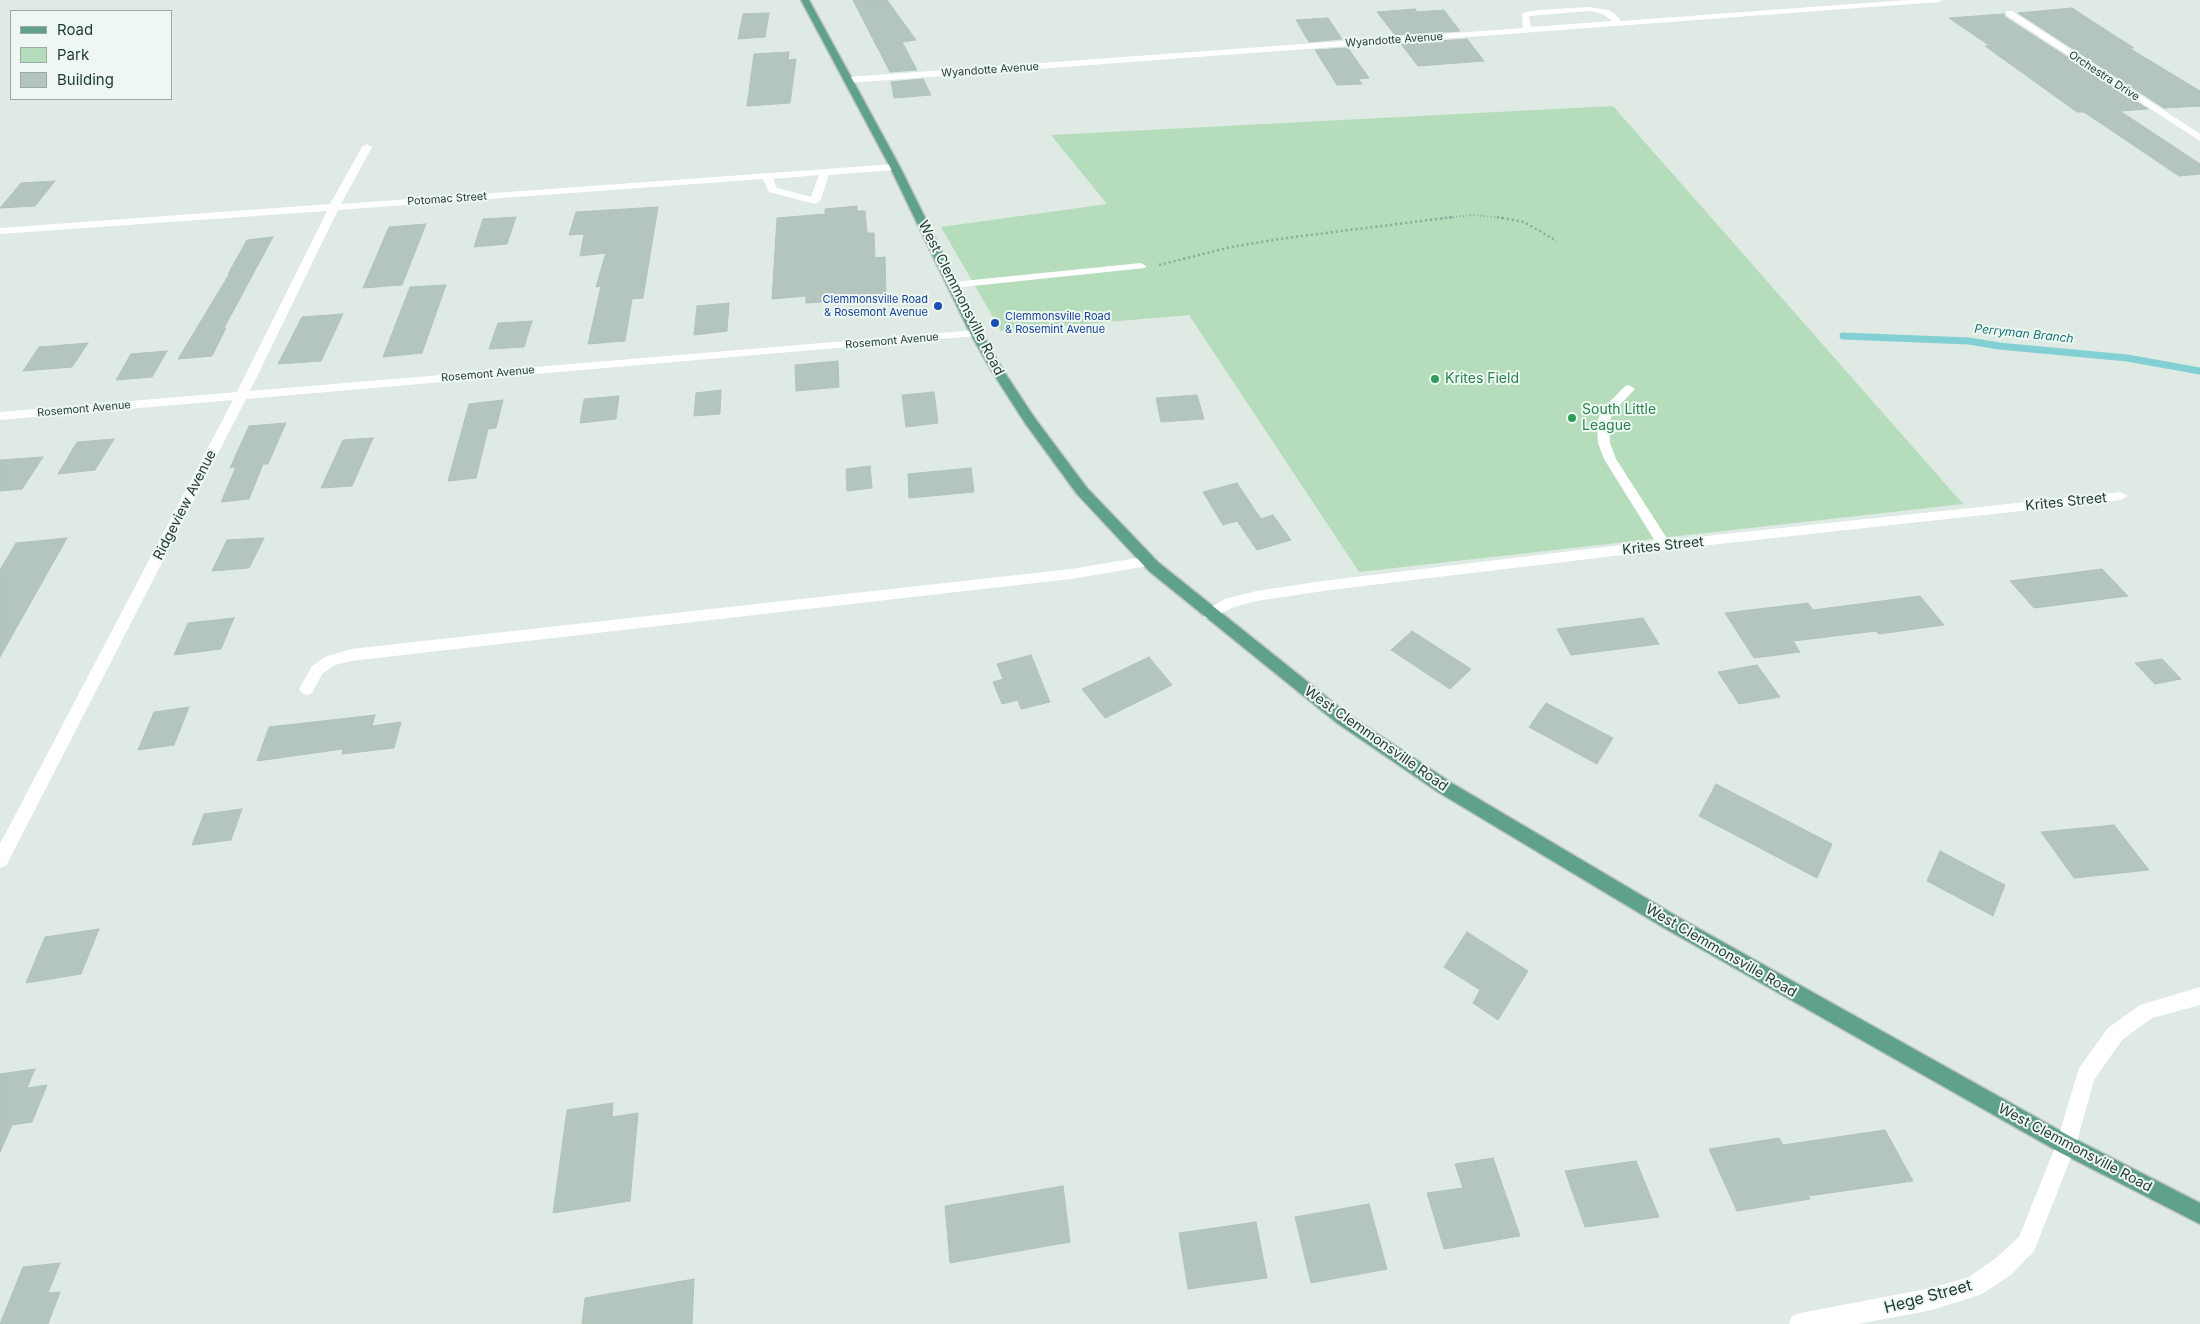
<!DOCTYPE html>
<html>
<head>
<meta charset="utf-8">
<style>
	body { margin:0 }
	#map { position:relative; width:2200px; height:1324px; overflow:hidden; background:#deeae3; font-family:Inter,sans-serif }
	canvas { display:block }
	.legend { position:absolute; left:10px; top:10px; width:162px; height:90px; box-sizing:border-box; background:#eef7f1; border:1px solid #9baba3; margin:0; padding:6px 9px; list-style:none; font-size:15px; color:#1f3a2f }
	.legend li { display:flex; align-items:center; gap:10px; height:25px }
	.legend b { width:25px; border:1px solid #9baba3 }
</style>
</head>
<body>
<div id="map">
<canvas width="2200" height="1324"></canvas>
<ul class="legend">
<li><b style="height:6px;background:#60a289"></b>Road</li>
<li><b style="height:14px;background:#b5ddbb"></b>Park</li>
<li><b style="height:14px;background:#b3c5bc"></b>Building</li>
</ul>
</div>
<script>
const context = document.querySelector('canvas').getContext('2d');
context.lineJoin = 'round';
function fill(path, color) { context.fillStyle = color; context.fill(path, 'evenodd'); }
const toPath = rows => new Path2D(rows.map(r => 'M' + r).join(''));
function stroke(path, color, width, dash) { context.strokeStyle = color; context.lineWidth = width; context.lineCap = dash ? 'butt' : 'round'; context.setLineDash(dash || []); context.stroke(path); }
function label(font, color, halo, rows, align = 'center') {
  context.font = font + ' Inter,sans-serif'; context.lineWidth = 4; context.setLineDash([]); context.textBaseline = 'middle'; context.strokeStyle = halo; context.fillStyle = color; for (const [text, x, y, turn = 0] of rows) {
    context.save(); context.translate(x, y); context.rotate((+turn || 0) * Math.PI / 180); context.textAlign = isNaN(turn) ? turn : align; if (halo) context.strokeText(text, 0, 0); context.fillText(text, 0, 0); context.restore();
  }
}
fill(toPath([
	[1613,106,1963,504,1359,572,1189,315,1001,331,941,227,1107,204,1051,135]
]), '#b5ddbb');
stroke(toPath([
	[1843,336,1969,341,1999,346,2127,358,2200,371]
]), '#82d0d3', 7);
const building = toPath([
	[853,0,887,0,916,40,902,42,917,70,890,72,853,0],
	[2072,8,2134,48,2129,48,2200,91,2200,106,2164,108,2018,13,2072,8],
	[1415,9,1417,12,1444,10,1460,31,1395,35,1377,12,1415,9],
	[769,13,765,37,738,39,743,14,769,13],
	[2004,14,2005,17,2148,109,2120,111,2200,164,2200,174,2179,176,2084,112,2077,112,1985,46,1990,46,1949,18,2004,14],
	[1328,18,1342,39,1309,42,1296,20,1328,18],
	[1467,39,1484,61,1418,66,1401,44,1467,39],
	[1348,48,1369,78,1358,79,1362,84,1337,85,1315,50,1348,48],
	[789,52,788,60,796,59,790,103,747,106,754,54,789,52],
	[923,79,931,95,894,98,891,82,923,79],
	[55,181,35,206,0,208,21,183,55,181],
	[857,206,857,211,865,211,867,233,874,233,875,258,885,257,886,298,806,303,806,296,772,299,777,218,825,214,825,209,857,206],
	[658,207,643,298,632,299,625,341,588,344,601,286,596,287,606,253,580,256,584,234,569,235,576,212,658,207],
	[516,217,507,244,474,247,483,219,516,217],
	[426,224,402,285,363,288,389,227,426,224],
	[273,237,224,328,226,328,212,356,178,359,230,273,228,274,247,240,273,237],
	[446,285,422,353,383,357,410,287,446,285],
	[729,303,727,331,694,335,697,306,729,303],
	[343,314,321,361,278,364,302,317,343,314],
	[532,321,524,347,489,349,498,323,532,321],
	[88,343,72,367,23,371,39,347,88,343],
	[167,351,152,377,116,380,131,354,167,351],
	[838,361,839,387,796,391,795,365,838,361],
	[721,390,720,414,694,416,696,393,721,390],
	[934,392,938,423,906,427,902,395,934,392],
	[1197,395,1204,419,1161,422,1156,398,1197,395],
	[619,396,616,419,580,423,584,399,619,396],
	[503,400,496,428,488,429,476,478,448,481,469,404,503,400],
	[286,423,268,464,263,464,249,499,221,502,236,467,230,468,249,426,286,423],
	[373,438,352,486,321,488,343,440,373,438],
	[114,439,95,470,58,474,77,442,114,439],
	[43,457,22,489,0,491,0,460,43,457],
	[870,466,872,488,847,491,846,469,870,466],
	[971,468,974,492,909,498,908,474,971,468],
	[1237,483,1261,519,1273,515,1291,540,1257,550,1237,521,1223,525,1203,492,1237,483],
	[67,538,0,657,0,570,16,543,67,538],
	[264,538,249,568,212,571,227,540,264,538],
	[2102,569,2128,596,2034,608,2010,581,2102,569],
	[1920,596,1944,625,1879,634,1876,631,1793,641,1800,652,1754,658,1725,613,1808,603,1813,610,1920,596],
	[234,618,221,649,174,655,188,623,234,618],
	[1643,618,1659,644,1571,655,1557,629,1643,618],
	[1412,631,1471,669,1450,689,1391,650,1412,631],
	[1031,655,1050,702,1021,709,1018,700,1002,704,993,682,1003,679,997,664,1031,655],
	[1149,657,1172,685,1105,718,1082,689,1149,657],
	[2162,659,2181,679,2155,684,2135,663,2162,659],
	[1757,665,1780,697,1739,704,1718,672,1757,665],
	[1546,703,1613,738,1597,764,1529,727,1546,703],
	[189,707,174,745,138,750,154,712,189,707],
	[375,715,372,726,401,722,394,748,342,754,343,749,257,761,269,727,375,715],
	[1716,784,1832,844,1817,878,1699,816,1716,784],
	[242,809,231,840,192,845,204,814,242,809],
	[2114,825,2149,870,2074,878,2041,832,2114,825],
	[1940,851,2005,885,1993,916,1927,881,1940,851],
	[99,929,81,974,26,983,45,937,99,929],
	[1467,932,1528,971,1498,1020,1473,1003,1480,990,1444,967,1467,932],
	[35,1069,27,1088,47,1085,32,1122,12,1125,0,1152,0,1074,35,1069],
	[613,1103,612,1117,638,1113,630,1201,553,1213,567,1110,613,1103],
	[1885,1130,1913,1181,1808,1196,1810,1199,1737,1211,1709,1149,1779,1138,1783,1145,1885,1130],
	[1493,1158,1520,1236,1444,1249,1427,1193,1463,1188,1455,1164,1493,1158],
	[1636,1161,1659,1217,1585,1227,1565,1171,1636,1161],
	[1063,1186,1070,1242,950,1263,945,1206,1063,1186],
	[1369,1204,1387,1269,1311,1283,1295,1217,1369,1204],
	[1256,1222,1267,1278,1188,1289,1179,1233,1256,1222],
	[60,1263,48,1293,60,1292,48,1324,0,1324,23,1267,60,1263],
	[694,1279,692,1324,582,1324,585,1298,694,1279]
]);
fill(building, '#b3c5bc');
stroke(building, '#b0c4b9', 1);
const major = toPath([
	[801,0,809,0,900,167,982,333,1003,370,1034,417,1087,488,1159,563,1349,715,1450,782,1678,917,2073,1138,2200,1203,2200,1224,2059,1152,1666,929,1438,792,1337,723,1149,571,1077,494,1025,423,991,370,970,333,890,167,801,0]
]);
stroke(major, '#bcc4c1', 3);
stroke(toPath([
	[1442,218,1473,215,1504,218]
]), '#7daf99', 2, [1, 2.5]);
stroke(toPath([
	[1497,217,1524,222,1557,241],
	[1159,265,1231,247,1286,238,1453,217]
]), '#7daf99', 2.5, [2, 3]);
fill(toPath([
	[1906,0,1943,0,1939,2,848,83,844,80,848,77,1523,28,1522,13,1538,10,1589,7,1608,10,1614,13,1621,21,1906,0],
	[1589,11,1603,14,1612,21,1531,27,1529,16,1589,11],
	[2006,11,2012,11,2200,134,2200,141,2006,15,2006,11],
	[367,144,372,147,341,204,895,164,900,167,895,170,829,175,820,201,815,204,769,192,763,179,338,210,250,391,976,330,982,333,976,336,246,399,6,866,0,868,0,844,233,400,0,420,0,412,237,392,327,211,0,234,0,228,330,204,362,147,367,144],
	[819,175,811,197,777,188,773,179,819,175],
	[1141,263,1146,266,1145,268,953,288,947,285,953,282,1141,263],
	[1629,385,1635,389,1613,412,1609,424,1610,443,1616,459,1668,540,2121,492,2128,496,2121,500,1664,550,1330,590,1256,601,1234,607,1210,619,1205,618,1203,614,1205,610,1225,599,1256,591,1330,580,1655,541,1604,459,1598,443,1597,424,1601,411,1625,386,1629,385],
	[1149,556,1154,557,1156,561,1154,565,1071,579,351,661,335,665,322,674,312,693,307,695,302,693,299,689,312,666,325,657,351,649,1071,569,1149,556],
	[2200,987,2200,1005,2152,1018,2122,1040,2094,1080,2076,1145,2034,1251,2012,1274,1982,1294,1932,1310,1858,1324,1789,1324,1792,1316,1800,1313,1932,1288,1969,1277,1996,1258,2019,1237,2056,1145,2079,1068,2108,1028,2140,1005,2200,987]
]), '#fff');
fill(major, '#60a289');
for (const [x, y, r, color] of [
	[938,306,5,"#1a4fb4"],
	[995,323,5,"#1a4fb4"],
	[1435,379,5,"#2e9e5b"],
	[1572,418,5,"#2e9e5b"]
]) { const dot = new Path2D(); dot.arc(x, y, r, 0, 2 * Math.PI); context.fillStyle = color; context.fill(dot); stroke(dot, '#eef7f1', 2); }
label('11px', '#1f3a2f', '#eef7f1', [
	["Wyandotte Avenue",1394,40,-4],
	["Wyandotte Avenue",990,70,-4],
	["Orchestra Drive",2104,76,33],
	["Potomac Street",447,199,-4],
	["Rosemont Avenue",892,341,-5],
	["Rosemont Avenue",488,374,-5],
	["Rosemont Avenue",84,409,-5]
]);
label('11px', '#164399', '#eef7f1', [
	["Clemmonsville Road",928,300],
	["& Rosemont Avenue",928,313],
	["Clemmonsville Road",1005,317,"left"],
	["& Rosemint Avenue",1005,330,"left"]
], 'right');
label('italic 12px', '#177478', '#eef7f1', [
	["Perryman Branch",2024,334,6]
]);
label('14px', '#1f3a2f', '#eef7f1', [
	["West Clemmonsville Road",961,298,63],
	["Krites Street",2066,502,-6],
	["Ridgeview Avenue",185,505,-63],
	["Krites Street",1663,546,-6],
	["West Clemmonsville Road",1376,739,35],
	["West Clemmonsville Road",1721,951,30],
	["West Clemmonsville Road",2075,1148,28]
]);
label('14px', '#27864d', '#eef7f1', [
	["Krites Field",1445,379],
	["South Little",1582,410],
	["League",1582,426]
], 'left');
label('16px', '#1f3a2f', '#eef7f1', [
	["Hege Street",1928,1297,-15]
]);
</script>
</body>
</html>
